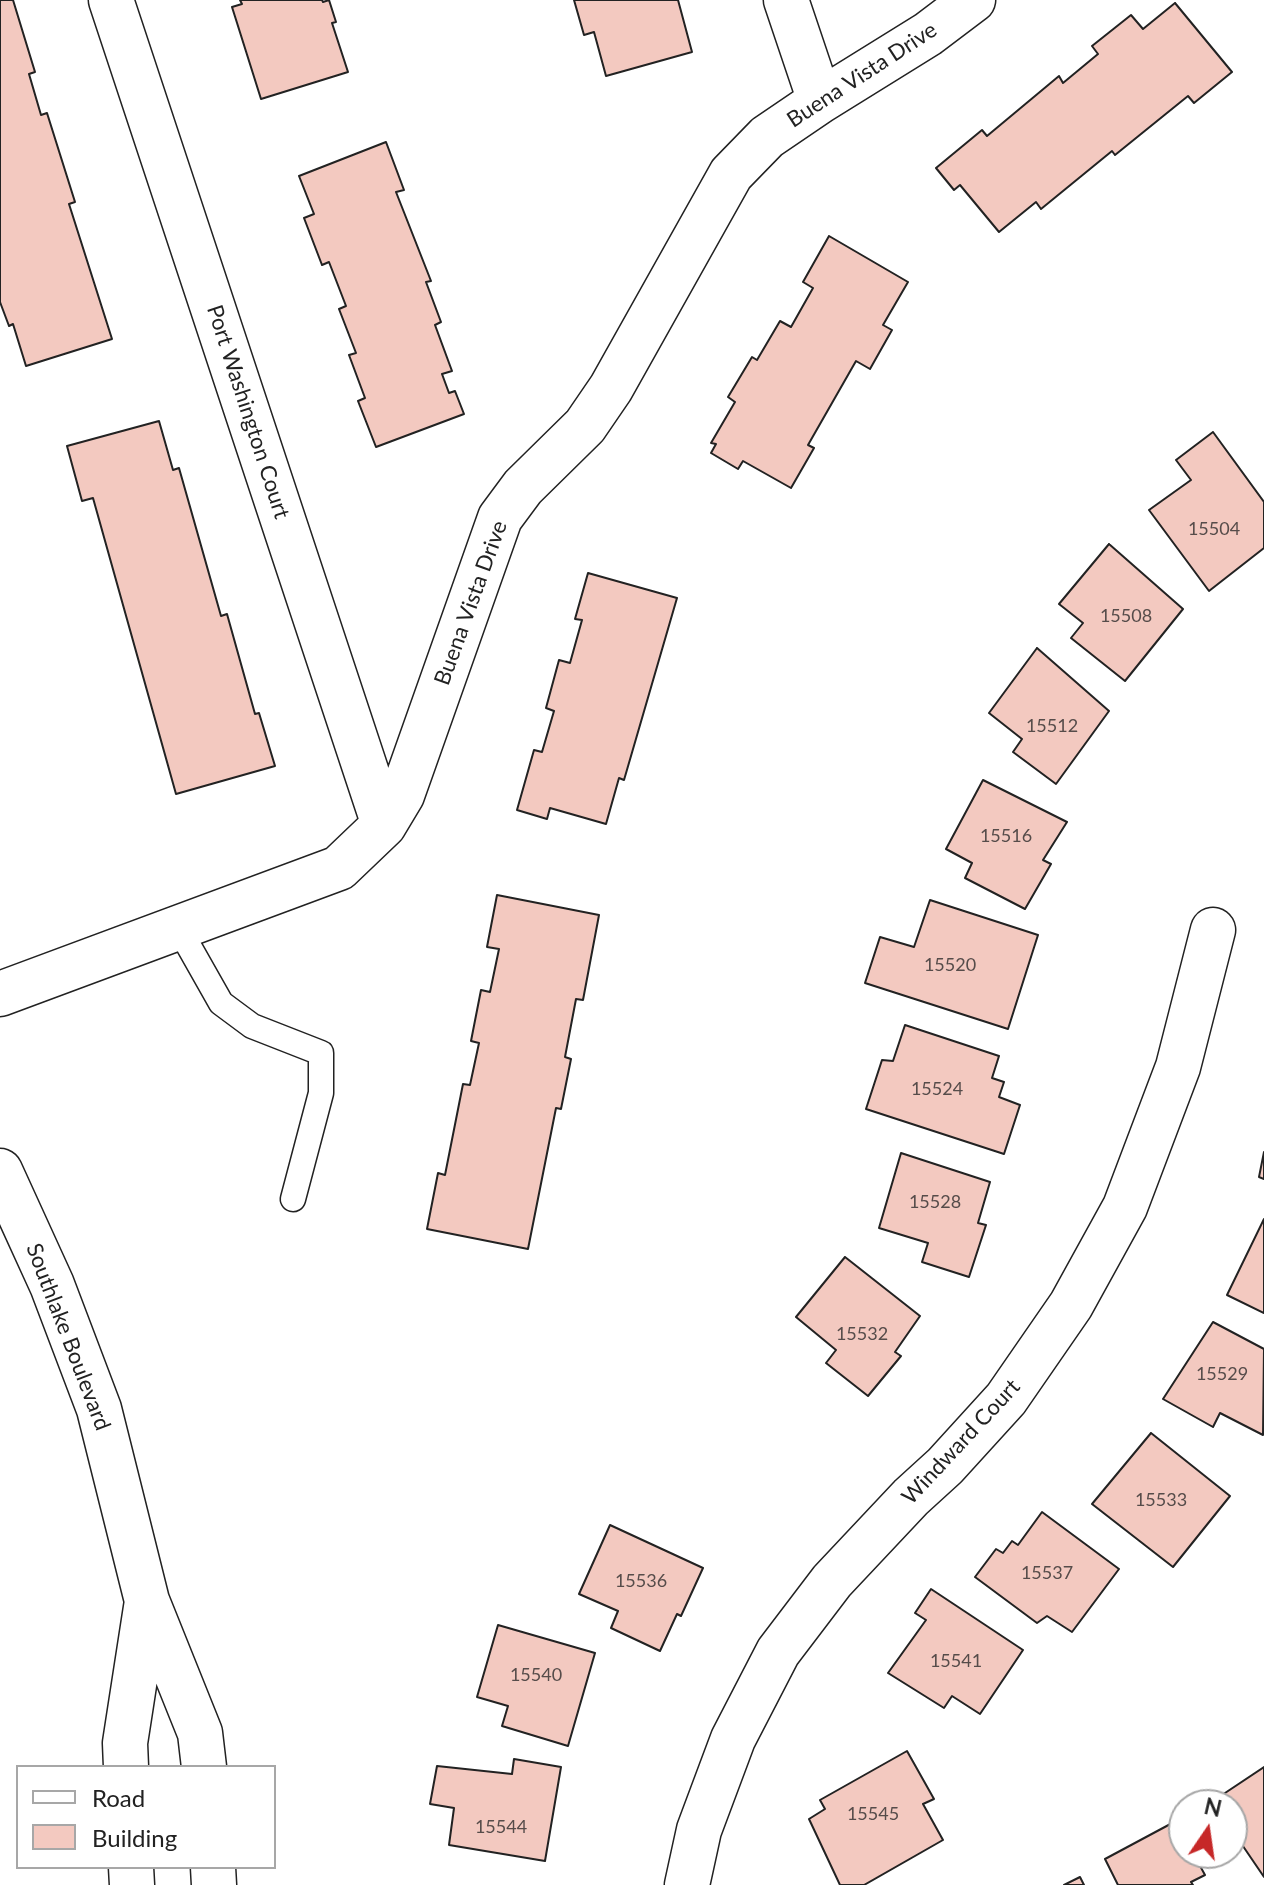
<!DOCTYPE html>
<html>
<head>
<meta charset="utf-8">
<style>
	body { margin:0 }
	#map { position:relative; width:1264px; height:1885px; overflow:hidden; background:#fff; font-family:Lato,sans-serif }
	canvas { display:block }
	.legend { position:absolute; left:16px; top:1765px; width:260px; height:104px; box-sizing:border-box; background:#fff; border:2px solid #a7a7a7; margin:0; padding:10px 14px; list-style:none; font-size:24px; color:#222 }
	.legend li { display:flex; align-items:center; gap:16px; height:40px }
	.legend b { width:40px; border:2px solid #a7a7a7 }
	.north { position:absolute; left:1168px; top:1789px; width:80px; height:80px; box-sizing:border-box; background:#fff; border:2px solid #a7a7a7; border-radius:50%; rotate:13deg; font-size:22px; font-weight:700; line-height:32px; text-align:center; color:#222 }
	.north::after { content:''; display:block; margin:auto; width:28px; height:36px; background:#c62828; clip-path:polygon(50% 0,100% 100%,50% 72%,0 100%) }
</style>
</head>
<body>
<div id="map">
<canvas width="1264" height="1885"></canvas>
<ul class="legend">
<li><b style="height:10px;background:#fff"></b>Road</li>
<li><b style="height:22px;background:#f3c9c0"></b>Building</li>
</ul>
<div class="north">N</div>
</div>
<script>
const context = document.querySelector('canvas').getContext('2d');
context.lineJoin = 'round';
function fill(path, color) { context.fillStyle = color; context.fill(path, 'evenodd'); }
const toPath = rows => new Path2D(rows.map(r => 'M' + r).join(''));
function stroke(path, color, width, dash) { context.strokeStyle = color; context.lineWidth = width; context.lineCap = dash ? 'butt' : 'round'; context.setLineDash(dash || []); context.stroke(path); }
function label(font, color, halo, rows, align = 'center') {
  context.font = font + ' Lato,sans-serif'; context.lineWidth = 6; context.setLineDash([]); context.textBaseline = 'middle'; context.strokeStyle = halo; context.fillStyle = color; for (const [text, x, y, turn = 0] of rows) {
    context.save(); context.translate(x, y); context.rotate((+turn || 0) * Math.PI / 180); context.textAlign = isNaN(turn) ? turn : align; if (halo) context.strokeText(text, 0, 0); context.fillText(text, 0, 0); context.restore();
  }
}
const building = toPath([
	[0,0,13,0,35,72,29,74,41,115,47,113,75,202,69,204,112,339,26,366,13,324,9,326,0,302,0,0],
	[240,0,322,0,323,2,329,0,336,22,332,23,348,72,261,99,232,7,242,4,240,0],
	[574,0,678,0,692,52,606,76,594,32,584,35,574,0],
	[1175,3,1232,72,1194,103,1188,96,1115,155,1112,151,1041,209,1036,202,999,232,960,185,954,190,936,168,982,130,987,136,1059,76,1063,83,1098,54,1092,46,1131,15,1143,29,1175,3],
	[386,142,404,190,396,192,431,281,426,282,441,322,435,325,452,371,442,374,449,393,455,391,464,414,376,447,358,401,365,398,349,355,356,353,339,309,346,306,329,262,322,265,304,218,314,214,299,176,386,142],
	[829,236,908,282,883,325,892,330,870,369,856,361,808,445,814,448,791,488,743,461,738,469,711,453,716,444,711,443,735,402,728,397,752,357,757,360,780,321,791,327,813,288,803,282,829,236],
	[159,421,173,470,179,468,221,616,227,614,255,714,259,713,275,766,176,794,93,498,82,501,67,446,159,421],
	[1213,432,1264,502,1264,548,1209,591,1149,510,1191,480,1176,460,1213,432],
	[1109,544,1183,609,1125,681,1071,638,1083,623,1059,604,1109,544],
	[588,573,677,598,624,780,619,778,606,824,550,808,547,819,517,810,534,750,542,752,554,711,546,708,559,660,570,663,582,620,575,619,588,573],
	[1037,648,1109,711,1056,784,1013,752,1022,739,989,713,1037,648],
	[983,780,1067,822,1043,860,1051,864,1025,909,965,878,972,863,946,849,983,780],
	[497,895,599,915,583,1000,576,999,565,1057,571,1059,561,1109,556,1108,528,1249,427,1229,438,1173,445,1175,463,1084,470,1085,479,1043,471,1041,481,990,490,992,499,949,487,947,497,895],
	[930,900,1038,935,1008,1029,865,983,880,937,914,947,930,900],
	[905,1025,999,1056,992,1078,1004,1082,999,1097,1020,1105,1004,1154,866,1109,882,1060,893,1061,905,1025],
	[1264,1152,1264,1179,1259,1177,1264,1152],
	[901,1153,990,1182,978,1223,986,1225,969,1277,922,1262,928,1243,879,1228,901,1153],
	[1264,1219,1264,1313,1227,1295,1264,1219],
	[845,1257,920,1316,895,1352,901,1356,868,1396,826,1363,836,1350,796,1317,845,1257],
	[1213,1322,1264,1349,1263,1435,1220,1413,1213,1427,1163,1399,1213,1322],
	[1151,1433,1230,1496,1173,1567,1092,1504,1151,1433],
	[1042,1512,1119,1569,1072,1632,1047,1616,1037,1623,975,1577,996,1549,1003,1553,1012,1541,1018,1545,1042,1512],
	[610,1525,703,1568,681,1616,677,1614,660,1651,611,1628,618,1611,579,1594,610,1525],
	[931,1589,1023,1650,980,1714,952,1696,944,1708,888,1673,926,1620,915,1613,931,1589],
	[498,1625,595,1653,568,1746,502,1726,508,1706,477,1697,498,1625],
	[907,1751,934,1799,923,1804,943,1840,864,1885,840,1885,809,1819,825,1809,820,1800,907,1751],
	[514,1759,561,1767,545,1861,449,1845,454,1808,430,1804,437,1766,512,1774,514,1759],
	[1264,1767,1264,1877,1232,1830,1232,1805,1215,1805,1213,1801,1264,1767],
	[1176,1821,1184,1837,1184,1853,1193,1853,1205,1875,1191,1882,1193,1885,1118,1885,1105,1859,1176,1821],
	[1080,1877,1084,1885,1064,1885,1080,1877]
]);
fill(building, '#f3c9c0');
stroke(building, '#222', 2);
const lane = toPath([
	[178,927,221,1003,252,1026,321,1053,321,1093,293,1199]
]);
const street = toPath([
	[111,0,384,825],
	[786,0,820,101],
	[0,994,339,868,384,825,402,795,500,518,523,487,585,426,611,388,731,174,767,137,820,101,928,34,973,0],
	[0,1171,52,1285,99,1409,147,1601,200,1733,204,1767],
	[126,1767,125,1743,147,1601],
	[131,1867,132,1885],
	[213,1867,214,1885],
	[687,1885,699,1830,733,1739,778,1652,832,1581,911,1497,945,1466,1006,1399,1071,1305,1125,1207,1178,1067,1213,930]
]);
stroke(lane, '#222', 27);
stroke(street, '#222', 47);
stroke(lane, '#fff', 24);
stroke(street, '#fff', 44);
label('18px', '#564c4a', null, [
	["15504",1214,529],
	["15508",1126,616],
	["15512",1052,726],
	["15516",1006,836],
	["15520",950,965],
	["15524",937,1089],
	["15528",935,1202],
	["15532",862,1334],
	["15529",1222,1374],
	["15533",1161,1500],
	["15537",1047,1573],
	["15536",641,1581],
	["15541",956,1661],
	["15540",536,1675],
	["15545",873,1814],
	["15544",501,1827]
]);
label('22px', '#222', '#fff', [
	["Buena Vista Drive",862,75,-33],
	["Port Washington Court",248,412,72],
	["Buena Vista Drive",471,603,-70],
	["Southlake Boulevard",68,1337,69],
	["Windward Court",961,1442,-47]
]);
</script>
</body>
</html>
